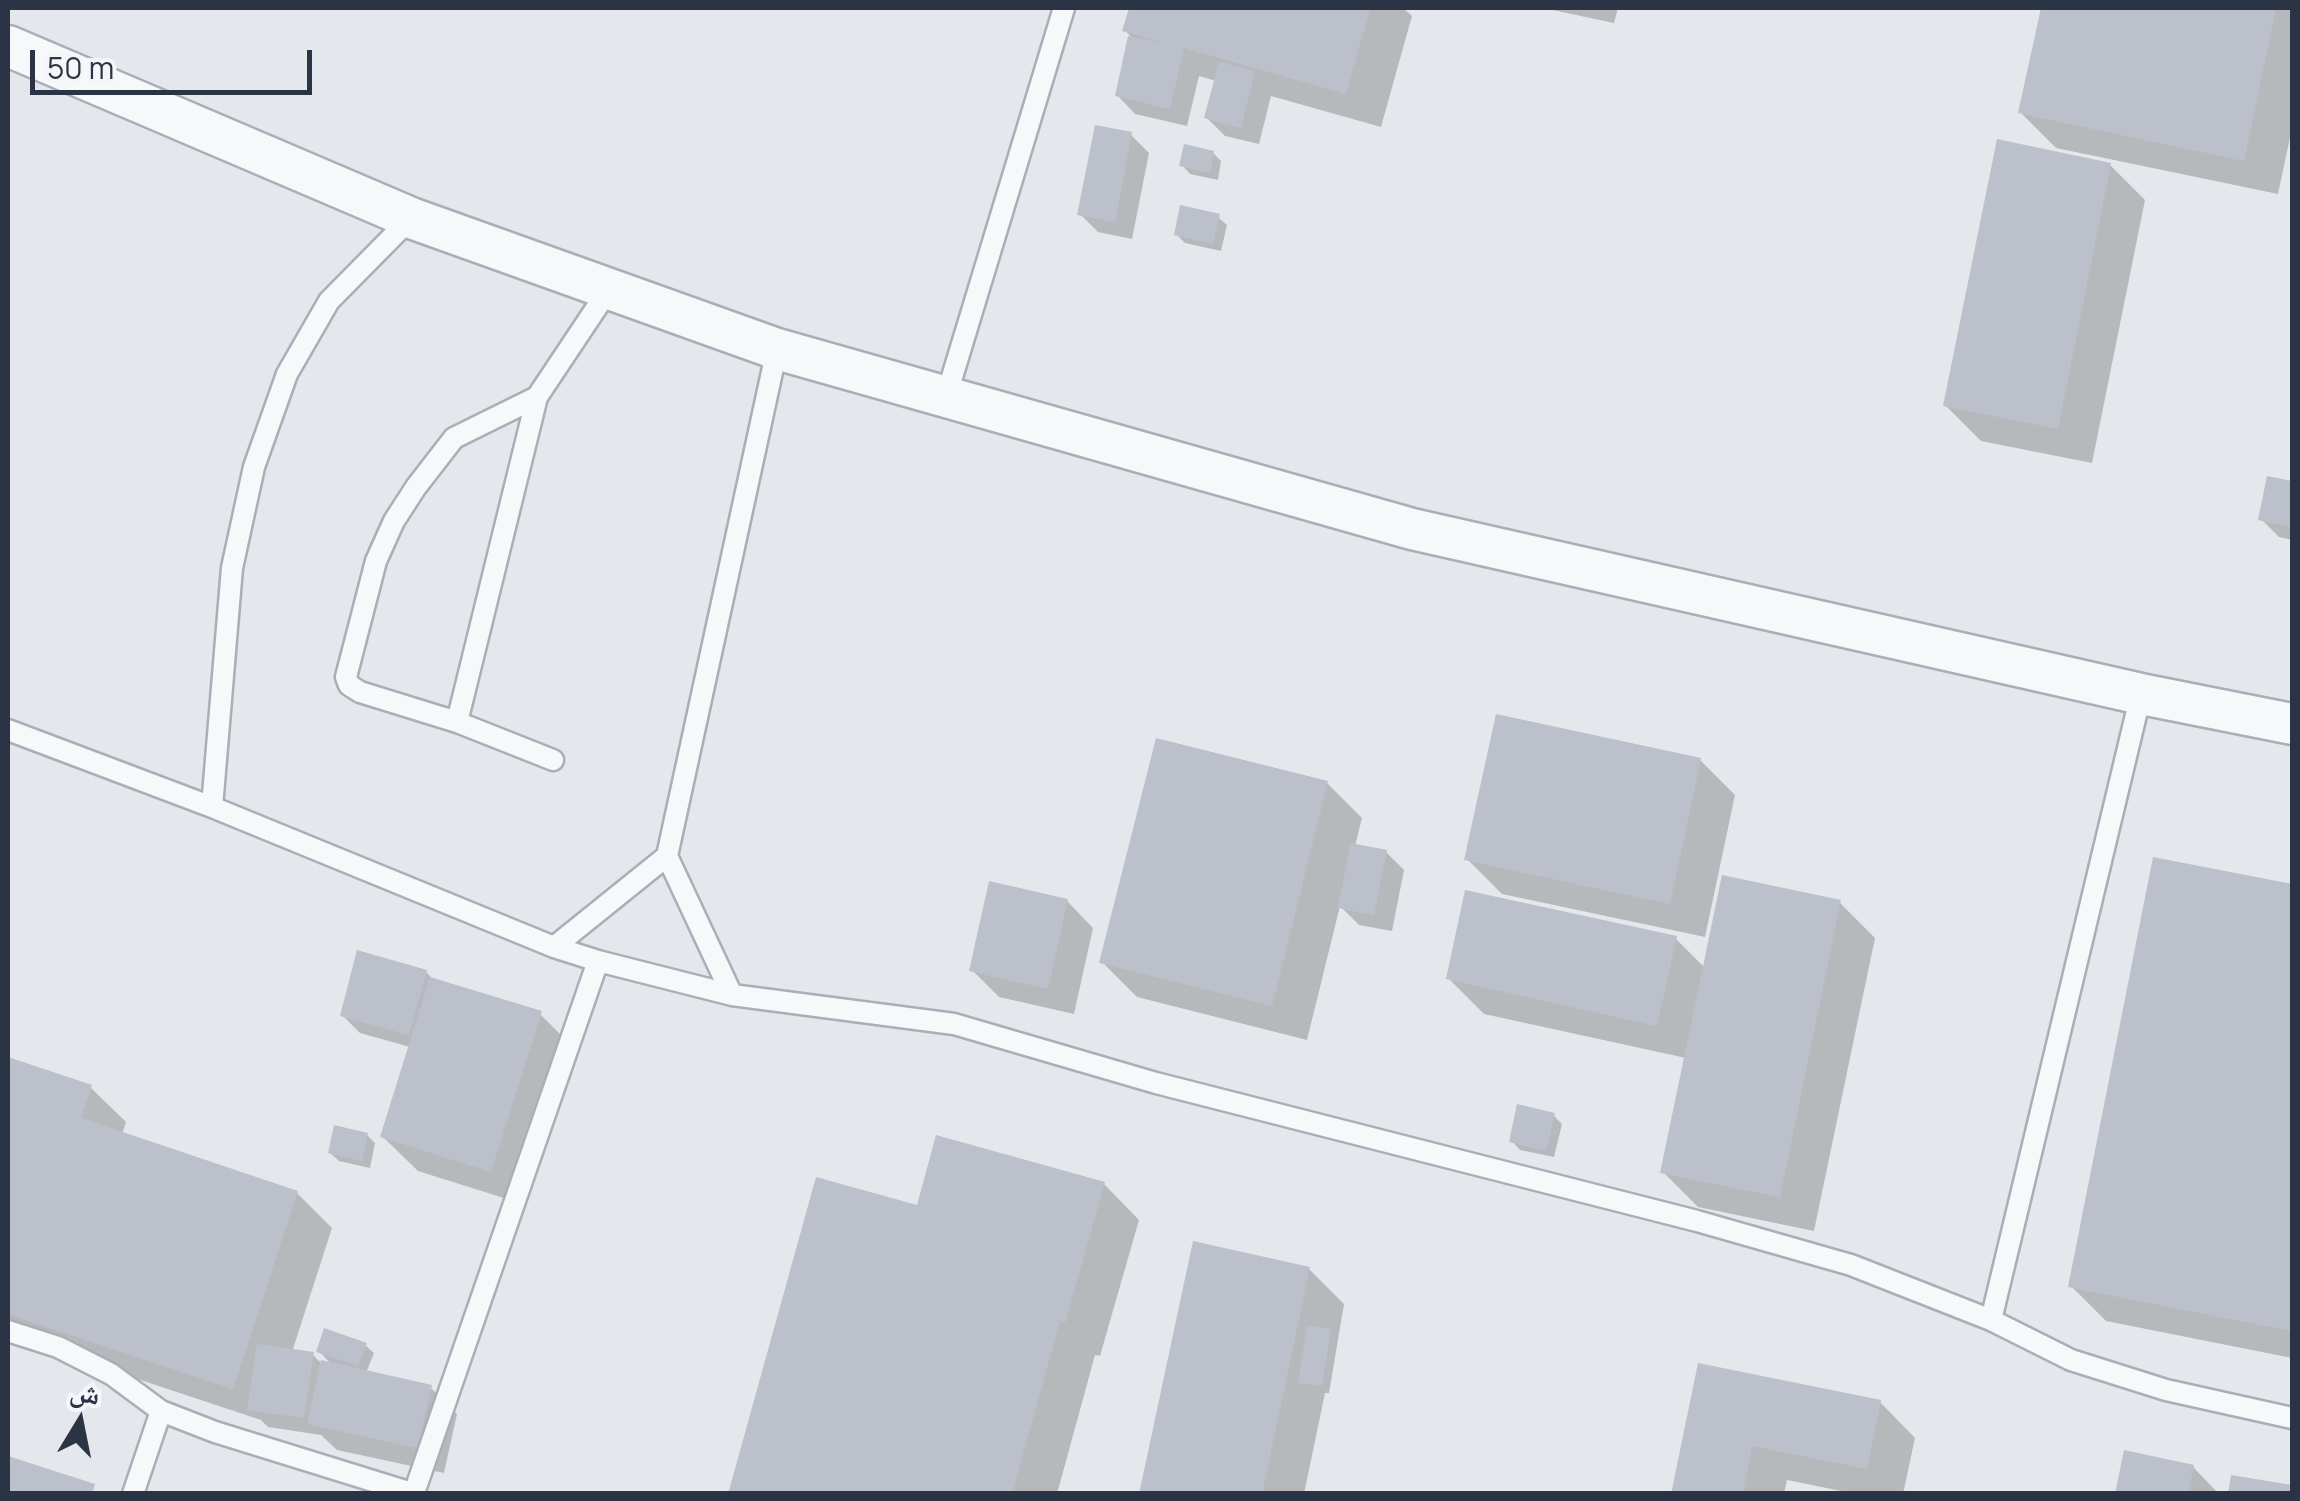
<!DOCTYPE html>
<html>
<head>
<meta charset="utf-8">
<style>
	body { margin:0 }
	#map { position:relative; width:2300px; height:1501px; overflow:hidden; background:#e4e7ec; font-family:Manrope,"Noto Naskh Arabic",sans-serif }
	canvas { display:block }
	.frame { position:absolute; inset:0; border:10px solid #2b3445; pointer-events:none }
	.north { position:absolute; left:30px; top:1371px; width:100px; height:100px; -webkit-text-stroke:8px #f4f6f9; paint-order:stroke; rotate:10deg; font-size:28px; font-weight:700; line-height:40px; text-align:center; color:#2b3445 }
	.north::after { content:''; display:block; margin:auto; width:35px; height:45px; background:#2b3445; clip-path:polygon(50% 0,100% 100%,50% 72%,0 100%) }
	.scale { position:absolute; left:30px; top:50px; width:282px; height:45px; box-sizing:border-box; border:5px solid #2b3445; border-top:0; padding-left:12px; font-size:30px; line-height:35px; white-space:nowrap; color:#2b3445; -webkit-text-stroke:8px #f4f6f9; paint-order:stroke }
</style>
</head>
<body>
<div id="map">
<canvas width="2300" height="1501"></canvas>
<div class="frame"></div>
<div class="north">ش</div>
<div class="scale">50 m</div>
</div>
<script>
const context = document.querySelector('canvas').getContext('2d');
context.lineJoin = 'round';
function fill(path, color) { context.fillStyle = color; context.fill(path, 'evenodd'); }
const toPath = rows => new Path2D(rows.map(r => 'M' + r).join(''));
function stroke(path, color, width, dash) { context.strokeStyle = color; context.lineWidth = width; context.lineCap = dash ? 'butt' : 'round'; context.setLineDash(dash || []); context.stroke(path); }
fill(toPath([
	[1131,8,1403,8,1412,16,1381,127,1271,96,1259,144,1225,136,1207,118,1216,81,1199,76,1187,126,1135,114,1118,96,1131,37,1125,30],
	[1543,8,1618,8,1614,23],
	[2043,8,2292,8,2292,128,2278,194,2056,148,2021,113],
	[1131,135,1149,153,1132,239,1098,232,1080,214],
	[1213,153,1221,161,1218,180,1190,174,1182,165],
	[2110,165,2145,200,2092,463,1981,441,1946,406],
	[1218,217,1227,225,1221,251,1185,243,1176,234],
	[2268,479,2292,484,2292,540,2279,537,2261,519],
	[1700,760,1735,795,1705,937,1502,894,1467,859],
	[1327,783,1362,818,1355,846,1386,852,1404,870,1392,931,1359,925,1340,906,1307,1040,1137,997,1102,962],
	[2155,860,2292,887,2292,1358,2106,1321,2071,1286],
	[1067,901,1093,928,1074,1014,999,997,972,970],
	[1840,903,1875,938,1814,1231,1698,1207,1663,1172,1686,1058,1484,1014,1448,978,1676,939,1705,968],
	[426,972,434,980,540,1014,575,1049,526,1205,418,1171,382,1136,410,1047,360,1033,342,1015],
	[8,1060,90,1087,126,1122,122,1134,297,1193,332,1228,292,1352,313,1355,321,1363,333,1366,319,1351,365,1345,374,1353,366,1373,430,1387,457,1414,444,1473,337,1450,321,1435,268,1427,261,1420,8,1336],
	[1553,1115,1562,1124,1554,1157,1520,1150,1512,1141],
	[367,1135,375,1143,370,1168,339,1161,330,1153],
	[1104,1184,1139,1220,1100,1356,1095,1355,1057,1494,730,1494],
	[1309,1269,1344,1304,1329,1393,1325,1393,1304,1494,1142,1494],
	[1700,1366,1880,1402,1915,1438,1903,1494,1856,1494,1787,1480,1784,1494,1674,1494],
	[2193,1467,2219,1494,2117,1494]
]), '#0003');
fill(toPath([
	[1129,8,1370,8,1346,94,1184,48,1170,109,1115,96,1128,36,1167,44,1122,31],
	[2041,8,2276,8,2244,161,2018,113],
	[1219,62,1255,71,1241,128,1204,118],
	[1095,125,1132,132,1115,222,1077,215],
	[1997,139,2111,163,2058,429,1943,406],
	[1184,144,1214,151,1210,173,1179,166],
	[1180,205,1220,214,1213,244,1174,235],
	[2267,476,2292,481,2292,527,2258,520],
	[1496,714,1701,758,1670,904,1464,860],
	[1156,738,1328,781,1272,1006,1099,963],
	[1351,843,1387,850,1374,915,1338,908],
	[2153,857,2292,884,2292,1331,2068,1287],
	[1722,875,1841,900,1780,1197,1660,1173],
	[989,881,1068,899,1048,989,969,971],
	[1465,890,1677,936,1657,1026,1446,979],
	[357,950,427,970,409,1035,340,1016],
	[430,977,542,1011,491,1172,380,1137],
	[8,1057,92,1085,81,1118,298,1191,233,1389,8,1314],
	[1517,1104,1555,1113,1546,1151,1509,1142],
	[334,1125,368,1133,362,1161,328,1153],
	[936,1135,1105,1182,1065,1323,1060,1321,1012,1494,728,1494,816,1177,917,1205],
	[1193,1241,1310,1267,1262,1494,1139,1494],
	[1307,1326,1331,1329,1322,1386,1298,1383],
	[324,1328,367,1343,358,1366,316,1352],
	[257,1344,314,1352,304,1418,247,1410],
	[321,1360,432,1385,417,1448,307,1424],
	[1698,1363,1881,1400,1867,1469,1752,1446,1743,1494,1671,1494],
	[2124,1450,2194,1465,2188,1494,2115,1494],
	[8,1456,95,1484,92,1494,8,1494],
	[2231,1475,2292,1485,2290,1494,2228,1494]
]), '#bbc0ca');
const lane = toPath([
	[537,397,454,438,416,487,394,521,376,561,346,677,349,685,360,692,457,722,553,760],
	[946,397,1064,8],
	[457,722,537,397,609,289],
	[8,730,212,807,554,947,598,961,732,995,954,1024,1156,1083,1697,1221,1851,1265,1991,1320,2071,1360,2166,1390,2292,1418],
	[212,807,232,568,254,467,287,374,329,301,411,218],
	[554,947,667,856],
	[732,995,667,856,777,349],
	[1991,1320,2141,694],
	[8,1331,58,1347,111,1374,161,1411,215,1432,415,1494],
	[414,1493,598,961],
	[133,1494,161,1411]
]);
const street = toPath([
	[8,46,411,218,777,349,1412,529,2141,694,2292,724]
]);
stroke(lane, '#a9aeb7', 25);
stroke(street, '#a9aeb7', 45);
stroke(lane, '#f7f8fa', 20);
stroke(street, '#f7f8fa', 40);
</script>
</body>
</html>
